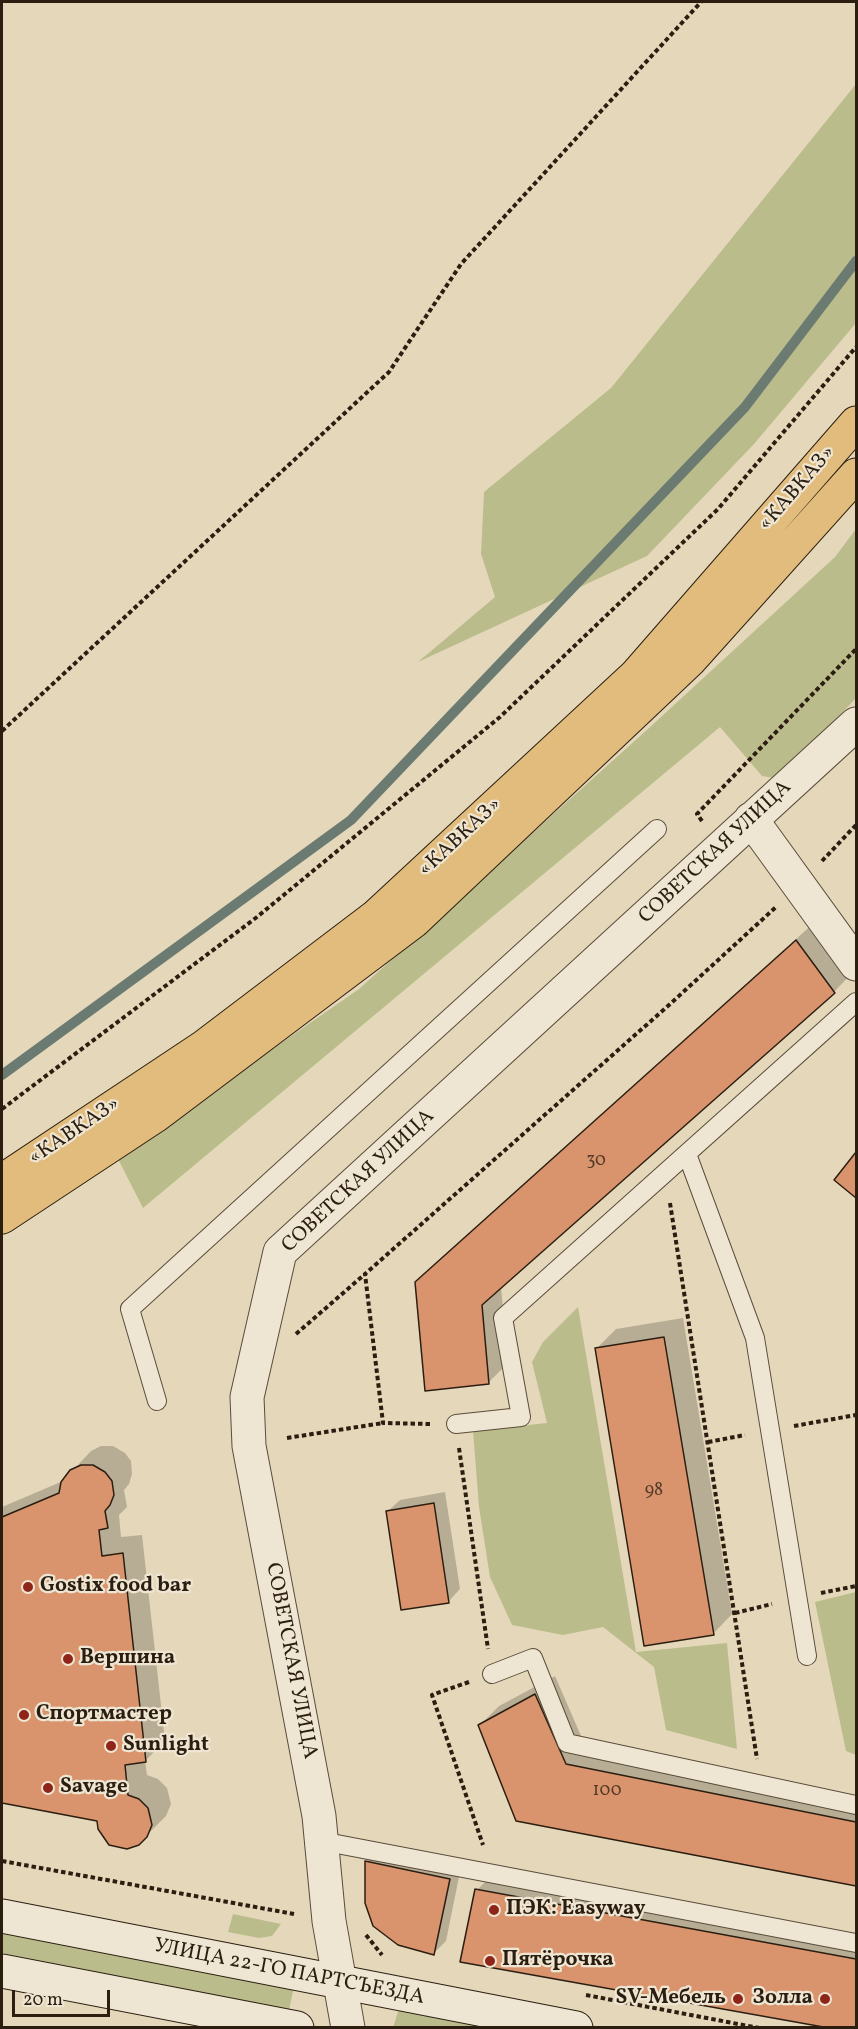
<!DOCTYPE html>
<html>
<head>
<meta charset="utf-8">
<style>
	body { margin:0 }
	#map { position:relative; width:858px; height:2029px; overflow:hidden; background:#e5d8ba; font-family:Vollkorn,serif }
	canvas { display:block }
	.frame { position:absolute; inset:0; border:3px solid #2b1e11; pointer-events:none }
	.scale { position:absolute; left:12px; top:1990px; width:98px; height:27px; box-sizing:border-box; border:3px solid #2b1e11; border-top:0; padding-left:8px; font-size:18px; line-height:21px; white-space:nowrap; color:#2b1e11; -webkit-text-stroke:4px #eee6d2; paint-order:stroke }
</style>
</head>
<body>
<div id="map">
<canvas width="858" height="2029"></canvas>
<div class="frame"></div>
<div class="scale">20 m</div>
</div>
<script>
const context = document.querySelector('canvas').getContext('2d');
context.lineJoin = 'round';
function fill(path, color) { context.fillStyle = color; context.fill(path, 'evenodd'); }
const toPath = rows => new Path2D(rows.map(r => 'M' + r).join(''));
function stroke(path, color, width, dash) { context.strokeStyle = color; context.lineWidth = width; context.lineCap = dash ? 'butt' : 'round'; context.setLineDash(dash || []); context.stroke(path); }
function label(font, color, halo, rows, align = 'center') {
  context.font = font + ' Vollkorn,serif'; context.lineWidth = 4.5; context.setLineDash([]); context.textBaseline = 'middle'; context.strokeStyle = halo; context.fillStyle = color; for (const [text, x, y, turn = 0] of rows) {
    context.save(); context.translate(x, y); context.rotate((+turn || 0) * Math.PI / 180); context.textAlign = isNaN(turn) ? turn : align; if (halo) context.strokeText(text, 0, 0); context.fillText(text, 0, 0); context.restore();
  }
}
fill(toPath([
	[856,84,856,323,754,444,647,556,418,662,495,597,481,554,484,492,611,388],
	[856,529,856,698,780,779,762,776,720,727,143,1208,117,1157,359,989,649,728,835,557],
	[578,1307,636,1652,727,1643,737,1749,666,1730,654,1667,603,1627,563,1635,512,1625,490,1577,479,1507,473,1431,547,1423,532,1362,543,1342],
	[856,1592,856,1755,846,1751,815,1602],
	[233,1914,281,1924,272,1936,259,1938,228,1932],
	[2,1928,295,1982,289,2010,2,1953],
	[399,2008,494,2028,393,2028]
]), '#bbbc8b');
fill(toPath([
	[816,921,853,972,834,992,501,1287,508,1363,488,1383,416,1283],
	[856,1154,856,1196,836,1180],
	[683,1318,732,1614,713,1634,596,1349,616,1329],
	[101,1446,113,1446,125,1453,131,1461,132,1474,129,1484,124,1490,127,1507,119,1515,121,1537,142,1535,165,1741,145,1761,147,1775,158,1779,167,1788,171,1804,166,1816,138,1844,98,1820,2,1802,2,1507,63,1481,91,1451],
	[445,1492,460,1589,449,1601,388,1511,400,1500],
	[555,1676,585,1745,856,1799,856,1884,517,1820,479,1726,499,1706],
	[378,1850,461,1867,446,1941,434,1953,366,1862],
	[485,1882,856,1950,856,2028,837,2028,477,1890]
]), '#0003');
stroke(toPath([
	[2,1075,351,820,745,407,856,261]
]), '#6b7b72', 10);
const building = toPath([
	[796,940,835,993,482,1305,489,1384,425,1391,415,1282,796,940],
	[856,1152,856,1198,834,1180,856,1152],
	[664,1337,714,1635,644,1646,595,1348,664,1337],
	[81,1465,93,1465,105,1472,112,1481,114,1495,110,1505,105,1511,108,1528,99,1530,102,1556,123,1553,146,1762,125,1765,128,1795,139,1799,148,1808,152,1825,147,1837,139,1845,127,1849,109,1845,98,1829,97,1821,2,1803,2,1517,59,1493,61,1482,70,1470,81,1465],
	[434,1503,449,1603,401,1610,386,1511,434,1503],
	[535,1694,566,1764,856,1822,856,1886,516,1821,478,1725,535,1694],
	[365,1861,450,1879,434,1955,398,1945,373,1926,365,1903,365,1861],
	[475,1889,856,1959,856,2028,829,2028,460,1962,475,1889]
]);
fill(building, '#d9946e');
stroke(building, '#2b1e11', 1.5);
const service = toPath([
	[687,1154,755,1338,807,1656],
	[157,1401,130,1309,657,829],
	[456,1424,521,1417,503,1318,856,1002],
	[492,1674,533,1658,567,1743,856,1805],
	[321,1841,856,1943]
]);
const minor = toPath([
	[751,819,856,964],
	[348,2028,329,1921,319,1816,249,1446,247,1397,280,1252,856,724]
]);
const secondary = toPath([
	[2,1916,576,2028],
	[2,1971,297,2028]
]);
const trunk = toPath([
	[2,1181,205,1046,375,917,636,675,856,423],
	[2,1217,155,1116,414,921,690,660,856,475]
]);
stroke(service, '#5a4c3b', 20);
stroke(minor, '#5a4c3b', 35);
stroke(secondary, '#2b1e11', 35);
stroke(trunk, '#2b1e11', 35);
stroke(toPath([
	[2,731,389,372,461,264,701,2],
	[702,821,697,814,856,649],
	[822,861,856,825],
	[2,1109,257,917,500,717,718,509,856,347],
	[670,1203,757,1759],
	[296,1334,365,1274],
	[430,1424,383,1423,365,1274,669,1005,776,907],
	[794,1426,856,1415],
	[287,1438,383,1423],
	[708,1442,745,1435],
	[459,1448,488,1649],
	[821,1593,856,1586],
	[735,1613,772,1604],
	[469,1682,432,1695,483,1845],
	[2,1861,294,1914],
	[366,1935,382,1955],
	[586,1995,759,2028]
]), '#2b1e11', 4, [4.5, 3]);
stroke(service, '#eee6d2', 18);
stroke(minor, '#eee6d2', 33);
stroke(secondary, '#eee6d2', 33);
stroke(trunk, '#e2bc7d', 33);
for (const [x, y, r, color] of [
	[28,1587,6,"#8f2418"],
	[68,1659,6,"#8f2418"],
	[24,1715,6,"#8f2418"],
	[111,1746,6,"#8f2418"],
	[48,1788,6,"#8f2418"],
	[494,1910,6,"#8f2418"],
	[490,1961,6,"#8f2418"],
	[738,1999,6,"#8f2418"],
	[825,1999,6,"#8f2418"]
]) { const dot = new Path2D(); dot.arc(x, y, r, 0, 2 * Math.PI); context.fillStyle = color; context.fill(dot); stroke(dot, '#eee6d2', 2); }
label('18px', '#563c28', null, [
	["30",596,1162],
	["98",654,1492],
	["100",607,1792]
]);
label('21px', '#2b1e11', '#eee6d2', [
	["«КАВКАЗ»",798,489,-49],
	["«КАВКАЗ»",461,838,-43],
	["СОВЕТСКАЯ УЛИЦА",716,853,-43],
	["«КАВКАЗ»",75,1132,-34],
	["СОВЕТСКАЯ УЛИЦА",359,1182,-43],
	["СОВЕТСКАЯ УЛИЦА",290,1661,79],
	["УЛИЦА 22-ГО ПАРТСЪЕЗДА",289,1973,11]
]);
label('bold 21px', '#2b1e11', '#eee6d2', [
	["Gostix food bar",40,1587],
	["Вершина",80,1659],
	["Спортмастер",36,1715],
	["Sunlight",123,1746],
	["Savage",60,1788],
	["ПЭК: Easyway",506,1910],
	["Пятёрочка",502,1961],
	["SV-Мебель",726,1999,"right"],
	["Золла",813,1999,"right"]
], 'left');
</script>
</body>
</html>
